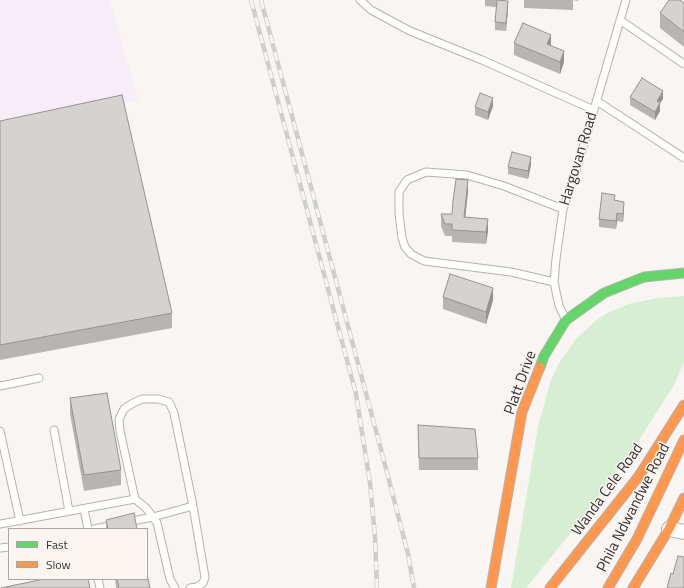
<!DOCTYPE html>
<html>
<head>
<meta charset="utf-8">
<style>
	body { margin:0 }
	#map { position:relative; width:684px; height:588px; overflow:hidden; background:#f8f5f2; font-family:"Titillium Web",sans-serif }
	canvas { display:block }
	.legend { position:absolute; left:8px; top:528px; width:140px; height:52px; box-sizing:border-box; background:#faf5f0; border:1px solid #aaa7a3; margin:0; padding:5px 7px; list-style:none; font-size:12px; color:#333130 }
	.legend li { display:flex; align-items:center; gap:8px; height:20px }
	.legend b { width:20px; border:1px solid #aaa7a3 }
</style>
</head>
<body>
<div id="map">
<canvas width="684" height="588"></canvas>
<ul class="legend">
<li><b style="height:5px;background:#63d668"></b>Fast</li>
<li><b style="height:5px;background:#ff974d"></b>Slow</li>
</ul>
</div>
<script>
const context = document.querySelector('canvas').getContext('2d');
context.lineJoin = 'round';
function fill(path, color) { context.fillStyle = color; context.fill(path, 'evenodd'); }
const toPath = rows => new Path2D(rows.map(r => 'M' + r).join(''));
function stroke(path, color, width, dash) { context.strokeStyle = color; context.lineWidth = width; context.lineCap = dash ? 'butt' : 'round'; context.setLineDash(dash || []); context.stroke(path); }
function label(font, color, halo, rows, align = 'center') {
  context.font = font + ' "Titillium Web",sans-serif'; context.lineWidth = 3; context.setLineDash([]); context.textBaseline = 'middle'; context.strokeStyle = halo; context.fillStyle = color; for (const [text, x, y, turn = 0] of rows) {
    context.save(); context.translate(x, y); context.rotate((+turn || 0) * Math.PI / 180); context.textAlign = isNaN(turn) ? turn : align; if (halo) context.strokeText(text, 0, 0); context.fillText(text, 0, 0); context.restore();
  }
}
fill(toPath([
	[0,0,110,0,138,100,0,128]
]), '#f6edf6');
fill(toPath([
	[682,296,684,296,684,363,674,385,634,448,582,519,526,588,511,588,538,426,551,380,559,363,576,339,595,321,606,314,628,304,658,298]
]), '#d6efd2');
const lane = toPath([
	[360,0,371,10,410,31,482,60,594,110],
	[620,20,684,64],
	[597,101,684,158],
	[554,282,511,272,424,261,411,254,405,247,402,238,399,213,399,192,407,180,426,172,467,175,504,186,563,209],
	[566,320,559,306,554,282,556,259,563,209,578,164,626,0],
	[0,386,39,378],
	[54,430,69,511],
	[0,431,20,521],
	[84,509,88,529],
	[127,522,153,517,193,506,174,413,169,402,158,399,142,399,133,403,124,409,119,419,120,431,135,499,146,508,153,517,157,523,170,579,175,588],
	[0,524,135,499],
	[94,529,115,525],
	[0,548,9,547],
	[98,579,100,588],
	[190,588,197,587,203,583,205,577,193,506]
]);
const street = toPath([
	[669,529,684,532]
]);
const fast = toPath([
	[540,367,544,356,566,320,604,293,644,277,684,273]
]);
const slow = toPath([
	[491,588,522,412,540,367],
	[550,588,639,476,684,405],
	[608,588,637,539,684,440],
	[633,588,669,529,684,498]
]);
stroke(lane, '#b4b2b0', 9);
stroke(street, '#b4b2b0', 16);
stroke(fast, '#b4b2b0', 11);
stroke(slow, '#b4b2b0', 11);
stroke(lane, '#fefefd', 7);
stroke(street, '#fefefd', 14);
stroke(fast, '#63d668', 9);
stroke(slow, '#ff974d', 9);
const rail = toPath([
	[251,0,356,394,370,483,375,537,377,588],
	[261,0,383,457,408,554,414,588]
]);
stroke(rail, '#cececd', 4.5);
stroke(rail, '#faf5f0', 3, [9]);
fill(toPath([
	[485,0,497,0,496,7,485,6],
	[524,0,578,0,578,1,573,0,573,10,524,8],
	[684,3,684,47,660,28,660,13],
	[508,9,506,31,495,30,495,22],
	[514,43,564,62,560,74,514,55],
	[630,97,663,99,660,103,660,111,655,120,630,105],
	[493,106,488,120,475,115,475,107],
	[0,121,172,313,172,328,0,360],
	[531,165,528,179,508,174,508,167],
	[468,192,465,217,488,231,486,244,452,242,452,236,445,236,441,226,441,214,452,214],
	[615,200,624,210,623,222,617,221,616,229,599,227,599,219],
	[443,297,493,300,486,324,443,309],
	[70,398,121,470,121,485,84,491,70,414],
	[418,425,478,458,478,470,419,470],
	[106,520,137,529,106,529],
	[115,579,147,579,150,588,116,588]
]), '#b7b5b3');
fill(toPath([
	[508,1,508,9,506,31,506,23],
	[551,35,551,47,547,44],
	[564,51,564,62,560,74,560,62],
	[663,91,663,99,660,103,660,111,655,120,655,112,657,101],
	[493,98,493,106,488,120,488,112],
	[531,157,531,165,528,179,528,171],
	[468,180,468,192,464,229,464,217],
	[624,202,624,210,623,222,623,214],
	[617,213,617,221,616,229,616,221],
	[488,219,488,231,486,244,486,232],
	[493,288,493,300,486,324,486,312]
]), '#959392');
const building = toPath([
	[497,0,508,1,506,23,495,22,497,0],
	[669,0,680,0,684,3,684,32,660,13,669,0],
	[523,23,551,35,547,44,564,51,560,62,514,43,523,23],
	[642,78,663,91,657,101,660,103,655,112,630,97,642,78],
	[480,93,493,98,488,112,475,107,480,93],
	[122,95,172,313,0,345,0,121,122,95],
	[512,152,531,157,528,171,508,167,512,152],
	[456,179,468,180,464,217,488,219,486,232,452,230,452,224,445,224,441,214,452,214,453,201,456,179],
	[602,193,615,195,614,200,624,202,623,214,617,213,616,221,599,219,602,193],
	[450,274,493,288,486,312,443,297,450,274],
	[107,393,121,470,84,475,70,398,107,393],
	[418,425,475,429,478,458,419,458,418,425],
	[134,513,137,529,108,529,106,520,134,513],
	[678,556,684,557,684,588,667,588,671,573,673,574,678,556],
	[147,574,150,588,119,588,117,579,147,579,147,574],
	[44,579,88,579,90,588,1,588,44,579]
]);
fill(building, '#d5d2d0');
stroke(building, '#959392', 1);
label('15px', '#333130', '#faf5f0', [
	["Hargovan Road",579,159,-73],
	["Platt Drive",521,383,-70],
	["Wanda Cele Road",608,490,-54],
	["Phila Ndwandwe Road",634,508,-63]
]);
</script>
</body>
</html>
